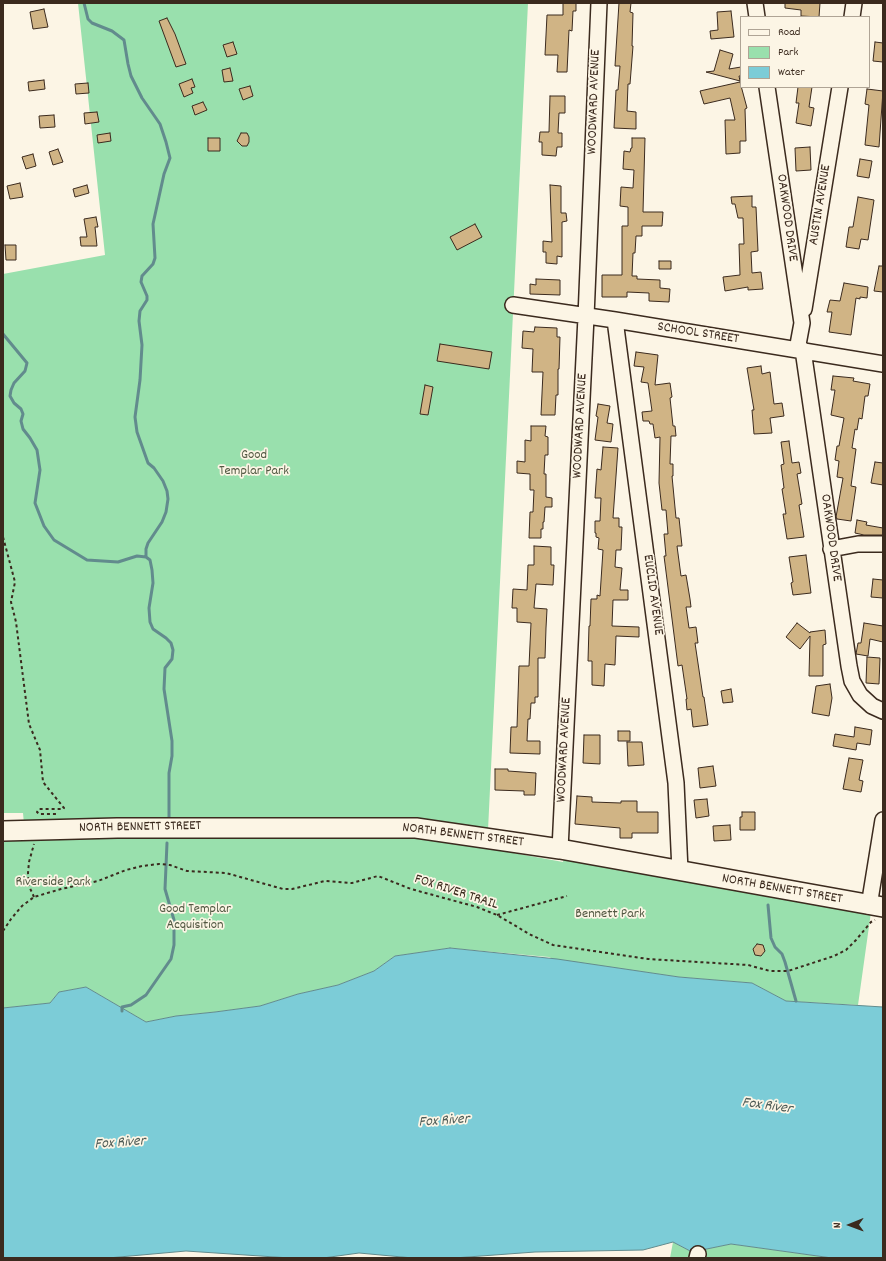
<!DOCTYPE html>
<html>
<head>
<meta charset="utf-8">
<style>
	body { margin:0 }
	#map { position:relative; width:886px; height:1261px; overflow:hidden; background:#fcf5e5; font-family:Dekko,sans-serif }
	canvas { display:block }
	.frame { position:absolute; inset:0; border:4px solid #3b2a1e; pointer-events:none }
	.legend { position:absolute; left:740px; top:16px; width:130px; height:72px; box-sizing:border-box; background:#fcf5e5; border:1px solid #afa495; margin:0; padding:5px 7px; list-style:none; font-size:12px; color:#3b2a1e }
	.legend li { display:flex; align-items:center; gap:8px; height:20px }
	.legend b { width:20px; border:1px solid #afa495 }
	.north { position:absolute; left:830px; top:1205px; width:40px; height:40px; -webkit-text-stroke:3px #fcf5e5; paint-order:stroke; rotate:269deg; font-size:11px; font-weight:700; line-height:16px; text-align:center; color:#3b2a1e }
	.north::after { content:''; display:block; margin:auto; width:14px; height:18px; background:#3b2a1e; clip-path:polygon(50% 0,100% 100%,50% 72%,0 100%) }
</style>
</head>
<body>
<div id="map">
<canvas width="886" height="1261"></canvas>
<div class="frame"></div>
<ul class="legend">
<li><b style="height:5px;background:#fcf5e5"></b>Road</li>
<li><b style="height:11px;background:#99e0ad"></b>Park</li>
<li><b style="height:11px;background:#7cccd7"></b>Water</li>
</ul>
<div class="north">N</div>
</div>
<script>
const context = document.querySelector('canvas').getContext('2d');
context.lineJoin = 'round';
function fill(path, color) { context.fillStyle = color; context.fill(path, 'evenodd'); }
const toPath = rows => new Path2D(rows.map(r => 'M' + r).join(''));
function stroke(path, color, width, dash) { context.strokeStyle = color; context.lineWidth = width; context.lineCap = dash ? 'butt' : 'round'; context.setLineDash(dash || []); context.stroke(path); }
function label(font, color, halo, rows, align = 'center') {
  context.font = font + ' Dekko,sans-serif'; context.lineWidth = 3.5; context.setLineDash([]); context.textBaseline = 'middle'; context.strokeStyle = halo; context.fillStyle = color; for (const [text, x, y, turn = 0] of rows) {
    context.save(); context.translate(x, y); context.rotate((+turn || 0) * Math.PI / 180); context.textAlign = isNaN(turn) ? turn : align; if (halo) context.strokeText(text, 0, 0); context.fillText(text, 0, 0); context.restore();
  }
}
fill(toPath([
	[78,3,528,3,488,830,486,848,563,862,565,854,871,912,858,1005,786,1001,752,983,679,977,553,959,549,957,450,948,395,956,374,971,338,985,298,994,260,1006,215,1012,176,1016,146,1022,86,987,59,992,50,1003,3,1008,3,834,24,824,23,813,3,813,3,274,105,255],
	[673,1242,692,1252,731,1244,832,1258,670,1258]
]), '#99e0ad');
const water = toPath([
	[450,948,557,959,679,977,752,983,786,1001,883,1007,883,1258,832,1258,731,1244,692,1252,673,1242,643,1250,535,1252,454,1258,413,1258,359,1253,323,1258,290,1258,186,1251,108,1258,3,1258,3,1008,50,1003,59,992,86,987,146,1022,176,1016,215,1012,260,1006,298,994,338,985,374,971,395,956,450,948]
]);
fill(water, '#7cccd7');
stroke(water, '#628b8d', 1);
stroke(toPath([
	[84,3,88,19,92,23,112,31,124,40,128,64,131,76,142,98,160,124,166,142,170,158,164,174,153,224,155,258,153,264,142,276,141,282,147,296,147,300,140,311,139,321,142,345,140,380,135,417,137,432,148,463,154,468,163,481,167,491,168,499,166,512,162,522,148,543,146,549,146,557],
	[3,334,27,363,25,371,14,383,11,390,10,396,14,403,21,409,23,414,21,421,23,429,30,438,37,450,40,470,35,503,44,526,54,540,87,560,118,562,137,556,146,557,150,560,152,570,153,583,149,608,150,622,153,629,166,638,171,643,173,650,172,659,165,668,164,689,172,741,172,756,169,773,169,821],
	[768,905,771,938,775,947,782,954,785,962,796,1001],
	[122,1011,122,1007,131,1005,146,995,171,959,174,945,174,920,165,889,167,843]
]), '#628b8d', 3);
const building = toPath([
	[563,3,576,3,576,11,573,11,572,31,569,30,567,72,557,72,558,55,545,55,547,15,563,15,563,3],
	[619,3,631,3,630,12,633,13,632,46,633,46,630,84,628,84,627,111,636,112,636,129,614,128,616,90,618,90,620,66,615,66,619,3],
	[785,3,820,3,819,17,801,16,801,10,785,8,785,3],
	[44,9,48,27,33,29,30,12,44,9],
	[731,11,734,37,711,39,710,31,718,30,717,12,731,11],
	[167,18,175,34,186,64,176,67,159,21,167,18],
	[233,42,237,54,227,57,223,45,233,42],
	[875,42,883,43,883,62,873,61,875,42],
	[720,50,733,54,729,69,741,67,741,76,739,76,740,81,706,72,714,71,720,50],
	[230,68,233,81,224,82,222,70,230,68],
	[192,79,195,87,191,88,193,93,184,97,179,84,192,79],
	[44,80,45,89,29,91,28,82,44,80],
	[740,82,747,108,745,109,746,141,740,141,740,153,726,154,725,120,735,120,730,98,704,104,700,91,740,82],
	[88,83,89,93,76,94,75,84,88,83],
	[250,86,253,96,243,100,239,89,250,86],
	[798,87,812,87,809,107,814,108,811,126,796,123,799,103,796,103,798,87],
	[867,89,883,91,879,147,865,145,869,105,865,104,867,89],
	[550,96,565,96,565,113,559,113,558,133,562,133,562,147,557,147,556,156,542,155,542,142,539,142,540,132,549,132,550,96],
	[203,102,207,110,195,115,192,106,203,102],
	[97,112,99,122,85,124,84,113,97,112],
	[54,115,55,127,40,128,39,116,54,115],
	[110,133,111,141,98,143,97,135,110,133],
	[241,133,247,133,249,137,249,142,247,146,242,146,237,141,241,133],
	[208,138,220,138,220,151,208,151,208,138],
	[632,138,645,138,643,212,663,212,662,226,642,226,642,236,636,236,635,253,633,253,632,276,637,276,637,279,660,280,660,288,670,289,669,302,649,301,649,293,627,292,627,297,602,297,602,275,622,275,622,226,628,226,628,207,620,206,621,187,633,188,634,170,623,169,624,151,630,152,631,148,632,148,632,138],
	[810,147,811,170,796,171,795,148,810,147],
	[58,149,63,162,53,165,49,152,58,149],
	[33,154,36,166,26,169,22,157,33,154],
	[860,159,872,161,869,178,857,176,860,159],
	[20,183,23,197,10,199,7,186,20,183],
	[87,185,89,193,75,197,73,189,87,185],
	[550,185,561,186,561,213,566,213,567,221,562,222,562,257,557,256,557,264,546,263,546,252,543,252,543,241,552,242,550,185],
	[752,196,752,207,756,207,758,251,751,252,752,273,761,272,763,289,748,290,748,287,725,291,723,277,740,275,739,244,744,244,743,218,738,218,735,204,732,204,731,197,752,196],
	[858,197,874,200,868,240,861,239,859,249,846,247,849,227,853,227,858,197],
	[96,217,98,227,95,227,97,246,81,246,80,237,87,237,84,219,96,217],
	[475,224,482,237,457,250,450,237,475,224],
	[5,245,16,245,16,260,6,260,5,245],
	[659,261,671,261,671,269,659,269,659,261],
	[879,266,883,266,883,292,874,291,879,266],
	[536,279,560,280,560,295,530,294,530,284,536,285,536,279],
	[844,283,868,287,867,298,860,297,860,299,856,298,851,335,829,332,832,312,827,312,830,300,840,301,844,283],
	[535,327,557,328,557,337,560,337,559,369,558,369,558,395,556,395,555,415,541,415,543,372,532,372,533,349,522,348,523,331,534,332,535,327],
	[440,344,492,352,489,369,437,361,440,344],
	[636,352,658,355,655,385,670,383,672,397,670,398,673,426,675,426,676,436,671,436,670,464,673,464,673,476,672,476,676,518,679,518,682,546,677,546,681,576,686,575,690,599,691,607,686,607,689,628,696,627,698,643,695,643,703,697,704,697,708,725,693,727,691,709,687,710,686,699,687,699,682,665,678,666,664,556,666,556,664,534,668,534,666,510,662,510,659,483,660,437,655,438,653,424,650,424,649,421,643,421,642,412,652,411,648,383,641,382,644,367,634,366,636,352],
	[761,366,762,374,770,372,774,404,782,403,784,416,770,418,772,433,754,434,752,410,754,410,747,368,761,366],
	[833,376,854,378,853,381,870,384,868,396,865,396,862,419,859,418,857,430,855,429,852,448,856,449,851,486,856,487,851,521,837,519,836,517,843,478,837,477,839,461,835,460,837,446,839,446,844,418,831,415,835,390,831,390,833,376],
	[425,385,433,387,428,415,420,414,425,385],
	[598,404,610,406,607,423,613,424,611,442,595,440,598,417,596,416,598,404],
	[531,426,546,426,545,436,548,437,548,455,545,455,544,474,546,474,546,497,552,498,552,507,545,507,544,522,543,522,543,529,541,529,541,538,529,538,530,512,533,512,534,490,530,490,530,474,517,473,517,461,525,462,525,440,531,441,531,426],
	[789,441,792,463,799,462,801,473,797,474,802,504,799,505,804,537,787,539,783,514,786,514,782,489,784,488,781,465,784,464,781,442,789,441],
	[603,447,618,448,613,518,619,518,619,527,622,527,621,550,616,550,615,567,622,568,620,590,628,590,628,600,613,600,612,626,639,627,639,637,616,636,615,665,605,664,604,686,592,685,592,661,588,661,589,626,590,626,591,599,597,599,597,595,600,596,603,550,598,549,599,538,596,537,596,533,595,533,595,521,600,521,601,498,595,498,597,469,601,470,603,447],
	[875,462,883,463,883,485,871,483,875,462],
	[857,520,867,522,866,525,883,528,883,535,864,535,855,533,857,520],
	[534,546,551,547,551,565,554,565,553,585,536,584,534,608,547,609,546,628,545,658,538,658,538,697,535,697,535,703,531,703,530,719,528,719,527,741,540,741,540,754,510,753,511,727,517,727,519,666,529,666,531,623,517,622,517,608,512,608,513,589,527,590,528,565,534,565,534,546],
	[806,555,811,593,793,595,791,583,793,582,789,557,806,555],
	[873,579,883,580,883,598,871,597,873,579],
	[797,623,810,633,810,632,825,630,826,644,823,645,823,676,809,676,810,636,800,649,786,637,797,623],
	[864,623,883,626,883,642,870,639,868,656,856,654,858,643,861,643,864,623],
	[867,657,880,658,879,684,866,683,867,657],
	[830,684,832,698,829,716,812,713,816,686,830,684],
	[731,689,733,702,723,703,721,691,731,689],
	[855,727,872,730,870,745,857,743,856,750,833,746,835,734,854,737,855,727],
	[618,731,630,731,630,741,618,741,618,731],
	[584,735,600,735,600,764,583,763,584,735],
	[627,742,642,742,644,765,628,766,627,742],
	[849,758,863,760,859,780,863,781,861,792,843,789,849,758],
	[713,766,716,786,700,788,698,768,713,766],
	[495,769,508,769,508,771,536,773,535,795,524,795,524,791,495,790,495,769],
	[577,796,592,797,592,802,621,803,621,801,637,801,637,812,658,812,658,833,632,833,632,838,620,838,620,828,575,824,577,796],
	[707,799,709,816,696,818,694,800,707,799],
	[742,812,755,812,755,830,740,830,740,817,742,817,742,812],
	[730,825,731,840,714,841,713,826,730,825],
	[757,944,763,945,765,951,761,956,755,955,753,949,757,944]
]);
fill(building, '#d0b485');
stroke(building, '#3b2a1e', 1);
const minor = toPath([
	[755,3,757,17],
	[852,17,854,3],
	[767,87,802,323,797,350],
	[513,305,615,320,883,364],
	[804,309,840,87],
	[615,320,676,783,680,871],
	[803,350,849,666,852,681,860,695,872,706,883,711],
	[831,549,858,544,883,544],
	[560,849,586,317,599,3],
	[869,906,883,820],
	[697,1258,698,1254]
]);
const major = toPath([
	[3,831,117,828,416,828,560,849,883,907]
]);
stroke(minor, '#3b2a1e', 18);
stroke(major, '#3b2a1e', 22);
stroke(toPath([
	[3,537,15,582,11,602,16,622,29,724,40,750,43,782,64,808,63,809,39,809,37,812,39,814,56,814,56,816],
	[34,897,29,886,28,873,29,862,34,844],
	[497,915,567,896],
	[3,931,11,919,22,906,34,897,61,889,98,881,126,870,142,866,159,864,170,865,187,871,226,873,283,889,292,889,325,881,352,883,378,876,411,889,477,907,497,915,531,935,553,945,648,959,748,965,770,971,788,971,834,956,846,950,856,940,871,922,875,920]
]), '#3b2a1e', 2, [3, 3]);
stroke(minor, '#fcf5e5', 15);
stroke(major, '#fcf5e5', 19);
label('14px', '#3b2a1e', '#fcf5e5', [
	["WOODWARD AVENUE",595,102,-88],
	["AUSTIN AVENUE",821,205,-81],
	["OAKWOOD DRIVE",786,218,82],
	["SCHOOL STREET",698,334,9],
	["WOODWARD AVENUE",581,426,-87],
	["OAKWOOD DRIVE",830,538,82],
	["EUCLID AVENUE",652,595,82],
	["WOODWARD AVENUE",565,750,-87],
	["NORTH BENNETT STREET",140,828,-1],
	["NORTH BENNETT STREET",463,836,7],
	["NORTH BENNETT STREET",782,890,10],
	["FOX RIVER TRAIL",456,893,18]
]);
label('14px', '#525842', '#fcf5e5', [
	["Good",254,456],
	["Templar Park",254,472],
	["Riverside Park",53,883],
	["Good Templar",195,910],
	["Acquisition",195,926],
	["Bennett Park",610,915]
]);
label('italic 15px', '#4e5b56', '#fcf5e5', [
	["Fox River",767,1107,8],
	["Fox River",444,1122,-4],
	["Fox River",120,1144,-4]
]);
</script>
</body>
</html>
